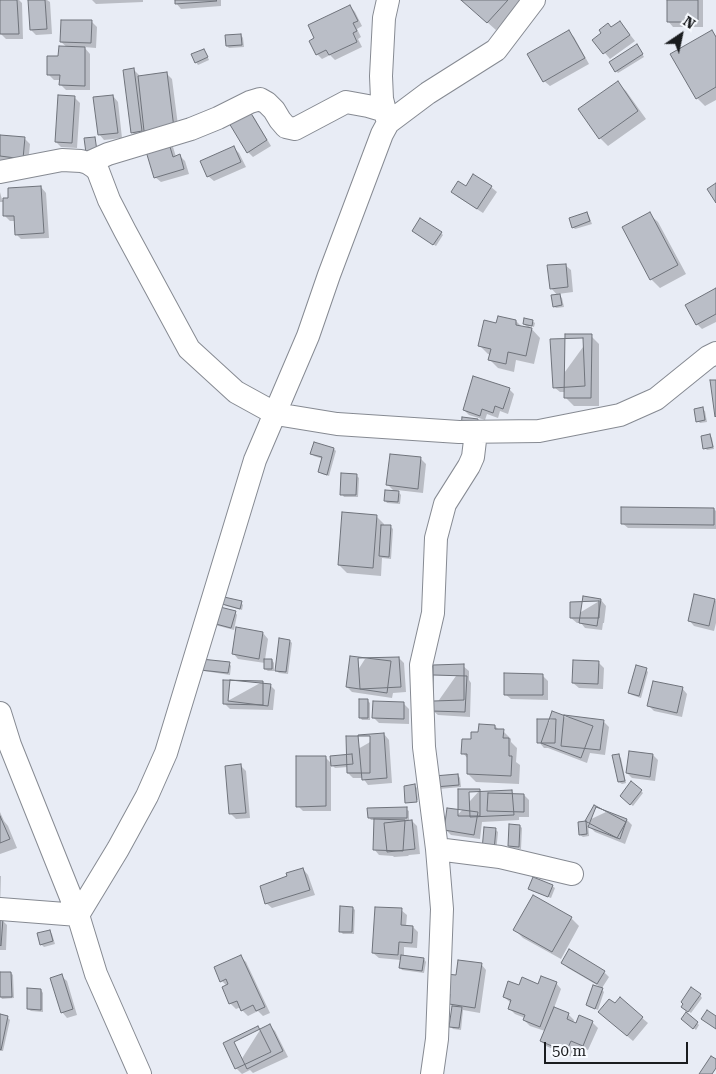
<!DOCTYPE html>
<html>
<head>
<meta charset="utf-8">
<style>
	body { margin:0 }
	#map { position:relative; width:716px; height:1074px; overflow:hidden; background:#e8ecf5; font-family:"Roboto Serif",serif }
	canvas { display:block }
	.north { position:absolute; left:656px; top:10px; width:50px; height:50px; -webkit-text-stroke:4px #f7faff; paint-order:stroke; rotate:34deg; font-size:14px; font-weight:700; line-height:20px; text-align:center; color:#1a1c1f }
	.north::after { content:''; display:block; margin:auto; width:18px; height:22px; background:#1a1c1f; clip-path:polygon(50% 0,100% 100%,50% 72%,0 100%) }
	.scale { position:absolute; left:544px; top:1042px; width:144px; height:22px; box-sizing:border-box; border:2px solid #1a1c1f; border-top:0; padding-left:6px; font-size:15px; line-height:18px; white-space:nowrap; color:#1a1c1f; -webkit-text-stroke:4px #f7faff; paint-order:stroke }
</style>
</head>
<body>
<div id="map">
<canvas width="716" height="1074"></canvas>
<div class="north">N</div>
<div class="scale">50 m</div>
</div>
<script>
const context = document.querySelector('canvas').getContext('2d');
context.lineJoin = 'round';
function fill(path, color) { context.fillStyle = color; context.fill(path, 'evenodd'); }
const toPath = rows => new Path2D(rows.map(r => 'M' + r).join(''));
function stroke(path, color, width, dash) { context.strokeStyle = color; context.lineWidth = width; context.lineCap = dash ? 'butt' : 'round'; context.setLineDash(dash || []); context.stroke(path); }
fill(toPath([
	[0,0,19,0,22,3,23,39,6,39,0,33],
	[29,0,47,0,50,2,52,34,36,35,31,30],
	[92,0,143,0,143,2,96,4],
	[176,0,221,0,221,6,181,9,176,3],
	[462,0,519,0,521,2,496,30],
	[668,0,703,0,703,27,673,27,668,21],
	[350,6,355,12,362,26,357,29,361,37,358,39,362,47,335,60,330,55,322,59,317,54],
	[91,21,97,27,96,48,84,47,90,54,90,90,66,90,61,85,61,80,54,80,48,74,68,48,61,42],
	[620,22,635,41,610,59,594,40],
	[569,32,574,37,589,64,550,86,544,81],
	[712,32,716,36,716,100,705,106,697,98],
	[241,35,243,38,244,47,229,48,227,46],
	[639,48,644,57,618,73,616,71],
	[206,53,209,60,198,65,196,62],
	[134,70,139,75,139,77,167,74,172,79,179,133,137,137,132,132],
	[617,83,626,91,646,119,608,146,600,138],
	[113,96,118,102,122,138,104,140,99,134],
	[74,97,80,103,77,148,61,147,56,142],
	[249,112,254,117,271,146,253,157,248,152],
	[0,136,25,139,30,144,28,164,0,161],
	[167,142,173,147,176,157,180,156,185,161,189,174,161,182,155,177],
	[234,148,239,153,246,167,214,181,208,176],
	[41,187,46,193,49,238,21,239,16,234,15,221,10,221,5,216,4,202,0,202,0,192,2,200,9,199],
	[491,187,497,192,483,213,458,197,453,192,466,188],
	[587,213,589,216,592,224,575,229,573,227],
	[649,214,658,222,686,274,660,288,651,279,623,227],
	[415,233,441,233,443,235,436,246],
	[565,265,571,270,573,292,558,294,562,298,564,307,556,308,554,306,558,296,551,288],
	[716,290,716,322,702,329,697,324],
	[516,321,522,327,529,329,524,324,532,321,535,323,534,327,529,326,540,338,534,364,516,360,514,372,498,368,490,360,491,355,488,354,480,346,497,325],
	[591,336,599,344,599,406,574,406,565,397,565,392,560,392,554,387],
	[509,389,514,394,508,414,500,411,498,418,487,414,485,420,469,415,464,410],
	[702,409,705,411,707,422,700,423,698,421],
	[710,435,712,438,714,449,707,450,705,448],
	[315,444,334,449,336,451,329,476,322,474,319,471,323,459,314,456,312,454],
	[421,459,426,464,423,493,397,490,401,495,400,504,387,503,385,500,395,492,387,484],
	[356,475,359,478,358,497,344,497,342,494],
	[714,509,716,511,716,529,628,528,622,523],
	[376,516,384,524,384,526,391,527,393,529,391,559,382,558,381,576,347,573,339,565],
	[601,600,606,606,604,623,603,623,602,630,585,628,581,623,577,623,571,618],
	[715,600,716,601,716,623,714,631,694,626,689,620],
	[241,603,243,605,242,610,226,606,224,604],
	[235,612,237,615,234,630,215,625],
	[237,629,263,633,268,639,265,660,272,660,274,663,274,671,268,671,265,669,265,663,238,659,233,653],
	[290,641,292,643,288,674,279,673,276,670],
	[399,658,404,663,406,692,393,693,392,698,352,692,347,687,365,659],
	[598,662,604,668,603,689,579,688,573,683],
	[229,663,231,666,230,675,204,671,201,669],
	[463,666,469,671,469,680,471,683,470,717,438,715,432,710],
	[646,670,648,672,641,698,632,695,629,693],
	[542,675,548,681,548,700,511,699,505,694],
	[262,682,265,684,270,685,275,690,273,710,230,709,224,703],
	[682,688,687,694,682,717,654,711,648,705],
	[367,700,370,703,370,720,362,720,360,717],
	[404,704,409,709,409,724,379,723,373,717],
	[564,717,603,721,609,727,605,755,590,753,587,763,548,748,544,748,539,742,550,720],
	[495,726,499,730,503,731,511,739,511,742,517,748,516,762,520,765,519,784,476,782,468,774,468,759,463,753,479,734],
	[384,734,389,740,392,783,368,785,363,778,353,778,348,773,348,767,335,768,331,764,331,811,303,811,298,806,325,757,332,764],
	[618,755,621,758,626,783,622,784,619,782,614,756],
	[653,755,658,760,655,781,632,778,627,773],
	[241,766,246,771,250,818,236,819,231,814,227,767],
	[458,775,460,778,461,787,439,789,436,787],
	[415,786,417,788,418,800,407,801],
	[479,791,482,793,512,792,515,795,524,795,529,800,529,817,519,817,519,820,482,822,480,839,451,835,445,829],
	[641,791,643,793,633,806,624,799],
	[406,809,409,811,409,821,412,821,417,826,420,854,409,855,408,856,394,857,393,856,379,855,374,849,375,820,371,820,369,817],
	[0,812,4,821,8,826,17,848,0,854],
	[606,812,627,820,632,825,625,844,595,832,590,827,591,825,587,821],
	[588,822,589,836,583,837,580,835,579,823],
	[520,826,522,828,521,849,511,848,509,846],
	[495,829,498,832,496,853,486,852],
	[303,869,308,875,315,895,272,908,266,903,289,877],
	[0,876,1,876,0,910],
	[552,886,555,888,551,898,532,891,530,888],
	[353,908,355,910,354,934,343,934,340,931],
	[401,910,407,915,406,926,413,927,418,932,417,948,404,947,404,957,424,959,426,962,424,973,402,970,400,967,401,960,379,958,373,953],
	[571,918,579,926,561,959,523,938,515,930],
	[0,919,2,920,7,925,6,950,0,950],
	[50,931,52,934,55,944,44,947,41,944],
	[241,957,246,962,270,1013,263,1016,258,1011,248,1016,242,1010,241,1007,236,1009,230,1003,227,986,222,981],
	[563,963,604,972,609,977,602,988,568,968],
	[481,964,486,970,480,1013,463,1010,461,1030,453,1029,451,1027,453,1007,450,1003,444,992,457,976],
	[0,973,11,973,13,975,14,998,2,999,0,996],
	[61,976,67,981,77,1015,67,1018,62,1012],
	[556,983,561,989,554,1008,568,1014,574,1020,573,1022,577,1024,592,1022,598,1028,588,1050,576,1046,572,1057,546,1046,541,1041,545,1031,530,1026,524,1020,525,1018,515,1014,509,1008,511,1003,504,997,520,986],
	[41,990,43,993,43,1012,31,1011,28,1009],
	[602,990,604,992,598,1010,589,1007,587,1005],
	[700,995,702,998,691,1013,685,1009],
	[620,999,648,1023,633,1041,605,1017],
	[0,1016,7,1017,10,1020,3,1051,0,1051],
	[685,1021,697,1023,699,1025,696,1030],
	[270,1026,275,1031,288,1057,253,1073,250,1070,242,1074,236,1068,260,1030]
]), '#0003');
const building = toPath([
	[0,0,17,0,19,34,0,34,0,0],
	[28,0,45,0,47,29,30,30,28,0],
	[175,0,216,0,217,1,175,4,175,0],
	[461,0,508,0,487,23,461,0],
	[667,0,698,0,698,22,667,22,667,0],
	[350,5,358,21,353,23,357,31,353,33,357,42,329,55,326,50,316,55,309,41,314,38,308,25,350,5],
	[61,20,92,20,91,43,60,42,61,20],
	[620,21,630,35,603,54,592,40,601,33,599,30,608,23,611,27,620,21],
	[569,30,585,58,543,82,527,54,569,30],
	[712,30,716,37,716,87,696,99,670,54,712,30],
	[241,34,242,45,226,46,225,35,241,34],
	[637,44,643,54,615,72,609,62,637,44],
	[59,46,85,47,85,86,59,85,60,75,47,75,47,56,58,56,59,46],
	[204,49,208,57,195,63,191,54,204,49],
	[134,68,142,131,131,133,123,70,134,68],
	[167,72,174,128,144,131,138,76,167,72],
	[618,81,638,111,599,139,578,109,618,81],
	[58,95,75,96,72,143,55,142,58,95],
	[113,95,118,133,98,135,93,97,113,95],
	[249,110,267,140,247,153,229,123,249,110],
	[0,135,25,137,23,159,0,156,0,135],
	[95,137,97,151,86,153,84,138,95,137],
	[168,140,173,157,180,154,184,169,154,178,145,148,168,140],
	[234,146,241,162,207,177,200,161,234,146],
	[473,174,492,186,477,209,451,192,458,181,466,186,473,174],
	[716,183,716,203,707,189,716,183],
	[41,186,44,233,15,235,14,216,3,216,3,198,8,198,8,188,41,186],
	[587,212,590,221,572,228,569,218,587,212],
	[650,212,678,265,650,280,622,227,650,212],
	[420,218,442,232,433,245,412,231,420,218],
	[566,264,568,287,550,289,547,265,566,264],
	[716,288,716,314,696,325,685,305,716,288],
	[560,294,562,305,553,307,551,295,560,294],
	[498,316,516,320,516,325,532,328,526,356,508,352,506,364,488,360,491,349,478,346,484,320,496,323,498,316],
	[524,318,533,320,532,326,523,324,524,318],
	[565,334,592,334,591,398,564,398,565,334],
	[583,338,585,386,553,388,550,339,583,338],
	[473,376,510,388,503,409,495,406,493,413,482,409,480,416,463,410,473,376],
	[710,380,716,380,716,416,715,417,710,380],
	[703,407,705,420,696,422,694,409,703,407],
	[462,417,478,419,477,429,461,428,462,417],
	[710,434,713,447,703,449,701,436,710,434],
	[314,442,334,448,327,475,318,472,322,457,310,454,314,442],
	[390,454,421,457,418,489,386,485,390,454],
	[341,473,357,474,356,495,340,495,341,473],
	[385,490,399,491,398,502,384,501,385,490],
	[621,507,714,508,714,525,621,524,621,507],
	[342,512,377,515,373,568,338,565,342,512],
	[381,525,391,525,389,557,379,556,381,525],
	[694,594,715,599,709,626,688,621,694,594],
	[583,596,601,599,597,626,579,623,583,596],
	[224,597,242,601,240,609,222,604,224,597],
	[599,601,599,618,570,618,570,602,599,601],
	[216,606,236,611,231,628,212,623,216,606],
	[236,627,263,632,259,659,232,654,236,627],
	[279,638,290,640,286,672,275,671,279,638],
	[350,656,391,661,387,693,346,687,350,656],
	[399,657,401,687,360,689,358,658,399,657],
	[201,659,230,662,228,673,200,670,201,659],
	[264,659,272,659,272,669,264,669,264,659],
	[573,660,599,661,598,684,572,683,573,660],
	[464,664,464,700,433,701,433,665,464,664],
	[636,665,647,668,639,696,628,693,636,665],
	[504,673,543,674,543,695,504,695,504,673],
	[433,675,467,676,465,712,431,711,433,675],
	[223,680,263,681,263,705,223,704,223,680],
	[230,680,271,684,268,706,228,701,230,680],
	[653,681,683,687,677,713,647,706,653,681],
	[359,699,368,699,368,718,359,718,359,699],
	[373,701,404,702,404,719,372,718,373,701],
	[552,711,593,726,581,758,541,743,552,711],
	[564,715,604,720,600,750,561,746,564,715],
	[537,719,556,719,555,743,537,743,537,719],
	[479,724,495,725,495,729,504,729,503,738,509,738,509,756,512,756,511,776,467,774,467,754,461,754,462,739,471,739,471,732,478,732,479,724],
	[384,733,387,778,362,780,358,735,384,733],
	[346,736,370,736,370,773,347,773,346,736],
	[629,751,653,754,650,777,626,773,629,751],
	[352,754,353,764,331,766,330,756,352,754],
	[619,754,625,781,618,782,612,755,619,754],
	[296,756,326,756,326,806,296,807,296,756],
	[241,764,246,813,229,814,225,766,241,764],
	[458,774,459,785,435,787,434,776,458,774],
	[631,781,642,790,630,805,620,796,631,781],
	[415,784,417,802,405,803,404,786,415,784],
	[458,789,480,789,480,816,458,816,458,789],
	[512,790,514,815,470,817,469,792,512,790],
	[488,793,524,794,524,812,487,811,488,793],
	[594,805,626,822,617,838,585,821,594,805],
	[407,807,407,818,368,818,367,808,407,807],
	[596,807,627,819,620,839,588,827,596,807],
	[447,808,478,812,474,835,444,830,447,808],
	[0,816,10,839,0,843,0,816],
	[374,819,405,820,403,851,373,850,374,819],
	[412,820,415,849,387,852,384,823,412,820],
	[586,821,587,834,579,835,578,822,586,821],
	[509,824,520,825,519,847,508,846,509,824],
	[484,827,496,828,494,851,482,850,484,827],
	[303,868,310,890,265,904,260,886,287,876,286,873,303,868],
	[533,877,553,885,548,897,528,889,533,877],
	[533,895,572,917,552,952,513,930,533,895],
	[340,906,353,907,352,932,339,932,340,906],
	[375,907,402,908,401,925,413,926,412,943,399,942,398,955,372,953,375,907],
	[0,918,3,918,1,946,0,945,0,918],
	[50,930,53,941,40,945,37,933,50,930],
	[569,949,605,971,597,984,561,963,569,949],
	[241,955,265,1007,256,1011,253,1005,241,1011,237,1001,229,1004,222,987,228,984,226,979,220,982,214,967,241,955],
	[401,955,424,958,422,971,399,968,401,955],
	[458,960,482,963,475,1008,449,1004,450,994,443,993,446,974,456,975,458,960],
	[0,972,11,972,12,997,0,997,0,972],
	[62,974,73,1009,61,1013,50,978,62,974],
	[541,976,557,982,540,1027,523,1020,525,1015,508,1009,511,1000,503,997,508,981,519,985,522,977,538,984,541,976],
	[593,985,603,988,595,1009,586,1005,593,985],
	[691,987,701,994,688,1012,681,1007,683,1004,681,1002,691,987],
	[27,988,41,989,41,1010,27,1009,27,988],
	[620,997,643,1017,627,1036,598,1012,609,999,615,1003,620,997],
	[452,1006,462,1007,459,1028,449,1027,452,1006],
	[554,1007,569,1013,567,1019,576,1023,579,1015,593,1021,583,1046,571,1041,566,1052,540,1041,554,1007],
	[707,1010,716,1016,716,1029,701,1019,707,1010],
	[686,1012,698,1022,693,1029,681,1019,686,1012],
	[0,1014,8,1016,1,1050,0,1049,0,1014],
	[270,1024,283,1051,247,1069,234,1042,270,1024],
	[258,1026,271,1052,235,1069,223,1043,258,1026],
	[711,1056,716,1059,716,1068,712,1074,699,1074,711,1056]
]);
fill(building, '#babec7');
stroke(building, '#6f737b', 1);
const minor = toPath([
	[388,123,382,99,381,76,384,18,388,0],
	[88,163,108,154,191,129,218,118,250,102,260,99,267,103,274,110,280,120,286,127,295,129,346,102,368,106,385,111],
	[0,172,62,160,81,161,88,163,94,167,98,171,109,200,125,231,189,349,236,392,276,414,337,424,459,432,539,431,620,415,656,399,708,357,716,353],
	[0,713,10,745,78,915,96,974,140,1074],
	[437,849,500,857,572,874],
	[0,909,78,915,118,849,147,796,166,753,255,460,308,336,329,275,382,134,388,123,428,93,496,50,534,0],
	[432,1074,437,1039,442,909,437,849,424,747,421,665,433,613,436,538,445,504,469,466,473,457,476,432]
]);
stroke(minor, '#868a92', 24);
stroke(minor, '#fff', 22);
</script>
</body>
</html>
